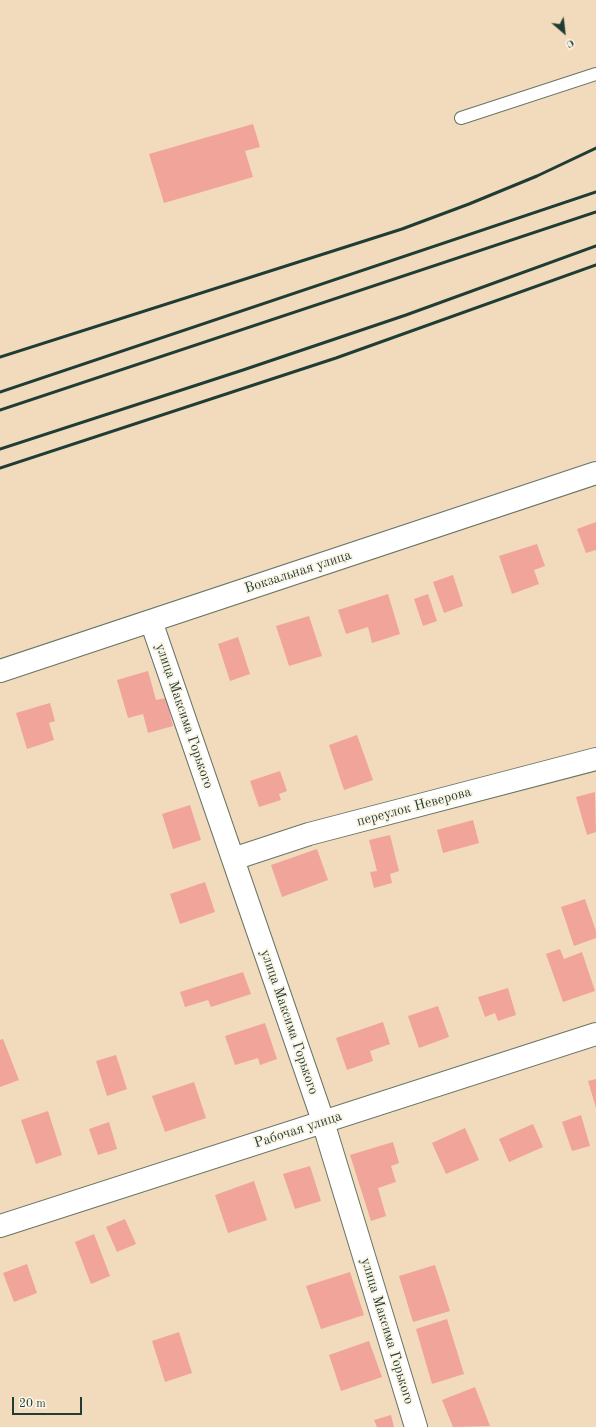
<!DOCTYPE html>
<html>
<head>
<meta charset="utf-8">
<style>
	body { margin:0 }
	#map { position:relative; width:596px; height:1427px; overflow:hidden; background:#f1dbbc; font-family:"Old Standard TT",serif }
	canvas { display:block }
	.north { position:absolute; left:544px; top:12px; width:40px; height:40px; -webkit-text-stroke:3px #fcf5e5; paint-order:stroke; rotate:152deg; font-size:11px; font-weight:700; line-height:16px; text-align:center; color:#1f3d34 }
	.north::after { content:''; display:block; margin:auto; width:14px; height:18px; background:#1f3d34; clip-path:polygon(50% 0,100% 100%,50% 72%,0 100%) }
	.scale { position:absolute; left:12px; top:1397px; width:70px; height:18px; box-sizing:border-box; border:2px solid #1f3d34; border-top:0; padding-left:5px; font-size:12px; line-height:14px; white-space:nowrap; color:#1f3d34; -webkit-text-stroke:3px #fcf5e5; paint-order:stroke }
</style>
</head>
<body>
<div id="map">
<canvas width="596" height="1427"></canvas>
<div class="north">С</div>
<div class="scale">20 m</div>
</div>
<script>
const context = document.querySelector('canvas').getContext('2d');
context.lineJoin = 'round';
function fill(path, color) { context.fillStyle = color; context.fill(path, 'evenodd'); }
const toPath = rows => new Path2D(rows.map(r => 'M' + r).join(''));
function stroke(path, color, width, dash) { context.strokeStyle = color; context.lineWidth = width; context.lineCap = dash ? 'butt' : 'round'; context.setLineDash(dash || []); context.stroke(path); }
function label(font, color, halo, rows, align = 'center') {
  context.font = font + ' "Old Standard TT",serif'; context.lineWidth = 3.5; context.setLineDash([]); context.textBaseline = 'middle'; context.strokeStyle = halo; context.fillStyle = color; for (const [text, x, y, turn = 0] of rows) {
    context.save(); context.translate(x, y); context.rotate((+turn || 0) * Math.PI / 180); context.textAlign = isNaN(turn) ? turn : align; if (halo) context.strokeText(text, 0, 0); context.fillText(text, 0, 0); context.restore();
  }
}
fill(toPath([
	[253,124,260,147,245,151,253,177,164,203,149,154],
	[596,522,596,550,586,553,577,529],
	[537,544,545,566,534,570,539,584,512,594,499,556],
	[453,575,463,606,444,613,433,582],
	[388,594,400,634,372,643,368,627,346,634,338,610],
	[428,594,437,621,423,626,414,599],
	[309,616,322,656,289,666,276,626],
	[238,637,250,674,230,681,218,644],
	[148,671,156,700,166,698,173,726,148,733,143,714,128,718,117,680],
	[50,703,55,721,49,723,54,740,27,749,16,713],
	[357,735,373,780,344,790,329,745],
	[280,771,287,791,279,794,281,800,259,807,250,781],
	[595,792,596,832,587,835,576,797],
	[190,805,201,840,173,849,162,814],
	[473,820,479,843,443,853,437,830],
	[390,835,399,871,390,874,392,883,374,888,370,872,377,871,369,840],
	[317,849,328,880,282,897,271,865],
	[205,882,215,912,180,924,170,894],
	[585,899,596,931,596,938,574,946,561,907],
	[560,949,564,959,582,952,595,991,563,1002,546,954],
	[243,972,251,994,211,1007,208,1000,185,1007,180,992],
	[508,988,516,1015,498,1021,495,1013,485,1017,478,997],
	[438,1006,449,1037,419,1048,408,1016],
	[383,1022,390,1044,370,1051,373,1061,347,1070,336,1038],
	[265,1023,277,1059,260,1065,258,1058,235,1065,225,1036],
	[3,1039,19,1080,0,1087,0,1040],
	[116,1055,127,1089,107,1096,96,1061],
	[596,1079,596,1108,588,1081],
	[194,1082,206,1118,165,1132,152,1096],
	[48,1111,62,1155,36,1164,21,1120],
	[581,1115,590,1146,572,1151,562,1122],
	[109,1122,117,1149,98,1155,89,1129],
	[533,1124,543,1147,509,1162,499,1139],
	[465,1128,479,1160,446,1174,432,1143],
	[393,1142,399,1163,391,1166,396,1182,378,1188,386,1216,371,1221,350,1155],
	[310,1166,321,1201,295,1209,283,1174],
	[254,1181,267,1220,228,1233,215,1195],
	[125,1219,136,1244,117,1252,106,1227],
	[94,1234,110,1276,91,1284,75,1242],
	[27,1264,37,1293,14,1302,3,1273],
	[435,1265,450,1311,413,1322,399,1276],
	[350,1272,364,1315,321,1329,306,1286],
	[447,1319,464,1374,432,1384,416,1329],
	[179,1332,192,1373,165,1382,152,1341],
	[369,1341,382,1377,341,1391,329,1355],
	[475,1387,490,1426,453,1427,442,1400],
	[391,1415,394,1427,377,1427,374,1420]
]), '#f1a49a');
const lane = toPath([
	[461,118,596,74]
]);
const street = toPath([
	[151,621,320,1112,416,1427],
	[0,671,596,473],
	[233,859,309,834,596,759],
	[0,1226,596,1034]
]);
stroke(lane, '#687464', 14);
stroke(street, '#687464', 24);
stroke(lane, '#fff', 12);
stroke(street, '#fff', 22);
stroke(toPath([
	[0,357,402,229,469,204,537,176,596,148],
	[0,392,596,192],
	[0,410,596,212],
	[0,449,243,370,406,315,596,246],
	[0,468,336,358,596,265]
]), '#1f3d34', 3);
label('14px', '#1f3d34', '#fcf5e5', [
	["Вокзальная улица",298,572,-18],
	["улица Максима Горького",184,716,71],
	["переулок Неверова",414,807,-15],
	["улица Максима Горького",289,1022,71],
	["Рабочая улица",298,1130,-18],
	["улица Максима Горького",387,1331,73]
]);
</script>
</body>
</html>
